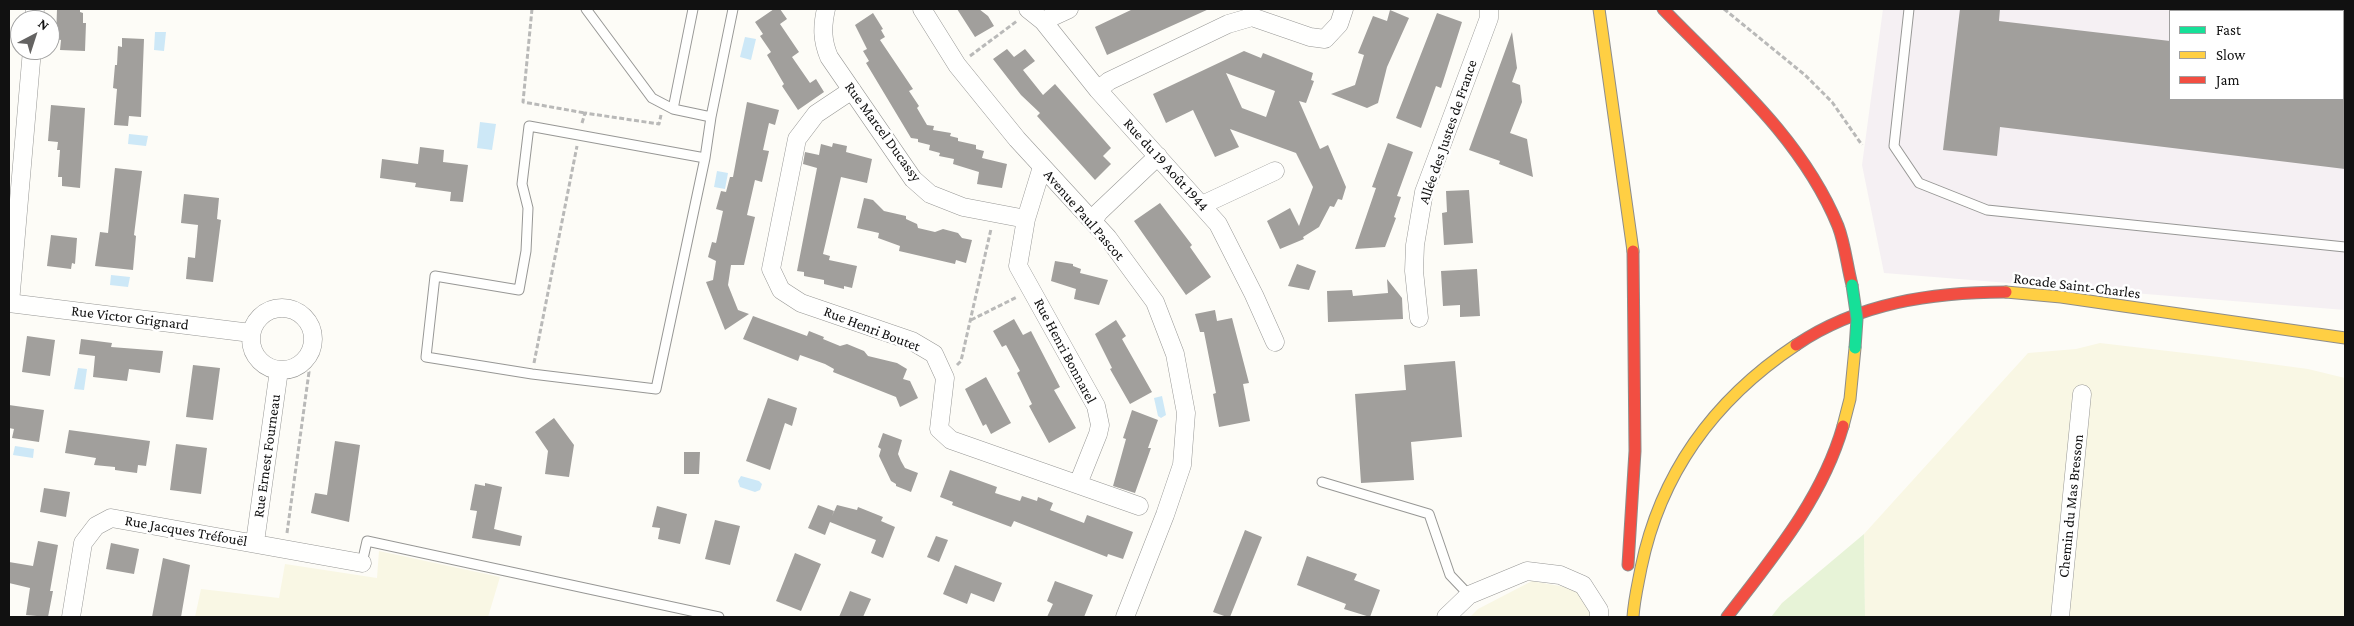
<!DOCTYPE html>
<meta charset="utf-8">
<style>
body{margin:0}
#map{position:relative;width:2354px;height:626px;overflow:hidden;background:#fdfcf7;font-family:"Crimson Pro",serif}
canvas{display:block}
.frame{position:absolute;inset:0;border:10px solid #111;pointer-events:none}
.legend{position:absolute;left:2169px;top:10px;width:175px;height:90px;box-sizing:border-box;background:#fff;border:1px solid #a0a0a0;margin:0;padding:6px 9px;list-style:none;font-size:15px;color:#111}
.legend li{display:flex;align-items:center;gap:10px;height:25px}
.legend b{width:25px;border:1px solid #a0a0a0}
.north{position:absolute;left:10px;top:10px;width:50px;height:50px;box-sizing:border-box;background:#fff;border:1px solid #a0a0a0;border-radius:50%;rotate:40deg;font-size:14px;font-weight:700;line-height:20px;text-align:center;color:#111}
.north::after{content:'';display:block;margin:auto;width:18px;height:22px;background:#646362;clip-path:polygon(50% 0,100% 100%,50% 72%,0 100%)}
</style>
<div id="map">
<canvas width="2354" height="626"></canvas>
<div class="frame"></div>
<ul class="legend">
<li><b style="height:6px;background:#16e098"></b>Fast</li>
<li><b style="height:6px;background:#ffcf43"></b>Slow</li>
<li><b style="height:6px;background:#f24e42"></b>Jam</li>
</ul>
<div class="north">N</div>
</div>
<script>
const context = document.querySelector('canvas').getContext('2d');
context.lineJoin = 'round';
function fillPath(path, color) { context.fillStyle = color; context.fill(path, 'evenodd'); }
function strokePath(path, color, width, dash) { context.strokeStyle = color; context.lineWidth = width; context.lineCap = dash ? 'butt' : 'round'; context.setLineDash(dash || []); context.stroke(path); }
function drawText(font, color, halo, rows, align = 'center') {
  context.font = font + ' "Crimson Pro",serif'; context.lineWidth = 5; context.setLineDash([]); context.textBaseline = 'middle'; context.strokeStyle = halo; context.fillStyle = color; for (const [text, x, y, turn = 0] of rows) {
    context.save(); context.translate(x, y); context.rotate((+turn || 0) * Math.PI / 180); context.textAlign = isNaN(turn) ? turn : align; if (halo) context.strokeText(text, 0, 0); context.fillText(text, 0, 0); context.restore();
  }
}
const industrial = new Path2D(`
 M1883,9h462v301l-461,-37 -22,-108zM2170,11h173v88h-173z`);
const farmland = new Path2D(`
 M2100,343l119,14 89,12 37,9v239h-480l-1,-83 164,-181 48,-4z
 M379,551l121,26 -12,40h-293l6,-28 78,9 6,-34 92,14z
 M1532,581l44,8 15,23 1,5h-122l8,-8z`);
const green = new Path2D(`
 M1864,534l1,83h-94l11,-14z`);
const water = new Path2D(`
 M155,32h11l-2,19 -10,-1z
 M745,37l11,2 -5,21 -11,-3z
 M480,122l16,2 -4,26 -15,-2z
 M129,134l19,2 -2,10 -18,-2z
 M717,171l11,2 -3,16 -11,-2z
 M111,275l19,2 -2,10 -18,-2z
 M78,368l9,1 -3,21 -10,-1z
 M1162,396l4,19 -5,3 -3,-2 -4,-18z
 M15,446l19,3 -1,9 -20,-3z
 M741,476l18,5 3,3 -2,6 -5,2 -15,-5 -2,-6z`);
const building = new Path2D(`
 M57,9h23v3l3,1v10h3l-1,28 -25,-1 1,-10 -5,-1z
 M774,9h6l7,10 -7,5 19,28 -7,5 18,26 6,-4 8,13 -26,18 -16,-24 2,-2 -17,-29 4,-3 -11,-16 3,-2 -8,-12z
 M957,9h22l9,7 6,10 -19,11z
 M1133,9h76l-102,46 -12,-28z
 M1960,9h40l-1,12 171,20v58h175v70l-345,-42 -3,29 -54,-6z
 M1390,10l19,8 -22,49 -9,36 -11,5 -36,-14 24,-9 9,-30 -6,-2 15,-37 14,5z
 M873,13l10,16 -2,1 4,7 -5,3 33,49 -4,2 10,15 -2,2 10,17 7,1 -1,4 18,3 -1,3 8,2v3l18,4v4l8,2 -2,7 25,6 -5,24 -25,-4 2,-12 -26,-8 1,-5 -15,-3 1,-3 -11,-3 1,-5 -12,-3v-3l-7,-1 -45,-75 3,-2 -6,-10 4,-2 -12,-24z
 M1437,13l25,9 -21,66 -5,-2 -15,42 -25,-10z
 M1512,32l5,36 -5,14 8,3 2,17 -12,31 17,6 6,38 -34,-13 1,-3 -31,-11z
 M122,38l22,1 -3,78 -12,-1 -1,10 -14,-1 3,-36 -4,-1 2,-23h2l1,-19 4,1z
 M1007,49l7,8 11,-8 10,12 -12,9 20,25 12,-11 56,64 -8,8 8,8 -16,16 -58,-64 3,-3 -19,-18 -28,-36z
 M1244,51l17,7 2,-5 50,20 -2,7 3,1 -8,22 -7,-2 21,48 8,-4 18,42 -4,13 -4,-1 -4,8 -4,-1 -11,21 -16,10 1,2 -24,10 -13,-28 23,-13 9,18 14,-39 -17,-34 -66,-24 9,18 -24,10 -22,-47 -27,13 -13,-29zM1226,73l49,18 -9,26 -24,-9z
 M747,102l32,8 -4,15 -6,-2 -6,27 6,1 -7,31 -7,-2 -8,35 8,2 -11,48h-13l-3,20 10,25 11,4 -24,16 -19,-48 7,-2 3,-19 -8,-4 4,-15 4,1 7,-32 -7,-2 5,-18 5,1 4,-15h3z
 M51,105l34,3 -5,80 -18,-2v-9h-4l2,-27h-3l1,-8 -10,-1z
 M833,143l14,3 -1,6 26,7 -5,24 -26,-6 -18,77 7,2 -1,4 28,6 -5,22 -8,-2v3l-20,-5v-4l-20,-4v-4l-7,-1 20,-103 -14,-4 2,-12 14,3 2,-11 11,3z
 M1388,143l25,9 -16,44 4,1 -7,20 2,1 -11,29 -30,2 21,-61 -4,-1z
 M420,147l24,3 -1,12 25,3 -5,37 -13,-1 1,-9 -36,-5 1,-4 -36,-5 2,-19 36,5z
 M115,168l27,3 -8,64 2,1 -3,34 -38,-4 5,-34 8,1z
 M1469,190l4,53 -29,2 -2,-32 5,-1 -1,-21z
 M184,194l35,4 -2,21 4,1 -8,62 -27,-3 2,-22 7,1 3,-33 -17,-2z
 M864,198l9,2 11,11 22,5v3l11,5 1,4 17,4 8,-3 15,4 4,5 10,2 -6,23 -10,-3 -1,4 -56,-13 1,-5 -22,-8 1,-5 -22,-5z
 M1160,203l32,42 -2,2 21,30 -25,18 -52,-74z
 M51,235l26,3 -2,26 -3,-1 -1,6 -24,-3z
 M1055,261l18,3v2l8,3 -1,4 28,7 -9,25 -25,-6 2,-10 -25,-8z
 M1297,264l19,7 -7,19 -21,-4z
 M1477,269l3,47 -20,1v-12l-17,1 -2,-35z
 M1387,279l15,19 1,21 -75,3 -1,-31 25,-1 1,6 35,-3z
 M1215,310l2,11 15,-3 17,65 -6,1 7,37 -31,6 -6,-33 3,-1 -12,-61h-4l-5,-18z
 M753,316l54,20 2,-5 15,6 -1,2 17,7 7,-2 17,7 4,5 29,7 10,6 -4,10 7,2 8,17 -18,9 -4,-10 -63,-25 1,-3 -9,-5 -25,-9 -2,6 -55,-22z
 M1014,319l9,16 8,-4 29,56 -6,3 22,38 -27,15 -20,-37 3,-2 -15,-31 3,-2 -14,-26 -4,2 -9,-16z
 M1116,320l10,16 -4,3 30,53 -22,12 -20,-35 2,-1 -17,-34z
 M27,336l28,4 -5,36 -28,-4z
 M81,339l31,4 -1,4 52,4 -3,22 -31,-4 -2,12 -34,-4 2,-21 -16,-2z
 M1455,361l7,76 -51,5 3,38 -53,3 -6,-89 51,-4 -2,-25z
 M193,365l27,3 -7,52 -27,-3z
 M986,377l25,46 -20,11 -5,-10 -3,2 -18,-37z
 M768,398l29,10 -5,18 -7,-3 -15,47 -24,-9z
 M9,405l35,5 -5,32 -27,-4 2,-9 -5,-1z
 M1132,410l26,10 -10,28h3l-16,45 -22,-7 13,-47 -3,-1z
 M554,418l20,27 -5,32 -24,-3 3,-23 -13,-19z
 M69,430l81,11 -4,25 -8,-1 -1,8 -15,-2 -7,-1v-3l-21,-2 2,-7 -31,-5z
 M883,433l19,7 -4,14 3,7 4,7 13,5 -7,19 -15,-6v-2l-5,-3 -12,-25 2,-7 -3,-2z
 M335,441l25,4 -11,77 -38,-9 4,-20 12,2z
 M176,444l31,4 -6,46 -31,-4z
 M684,452h16l-1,22h-15z
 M950,470l47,17 -2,6 25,8 2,-5 15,5 1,-4 15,6 -3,7 34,13 3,-8 46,17 -10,27 -15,-5 -1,3 -93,-36 -3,6 -59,-22 1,-3 -13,-5z
 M485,483l17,4 -8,42 28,7 -2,10 -48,-8 5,-27 -7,-1 5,-26 10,2z
 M44,488l26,4 -4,25 -26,-5z
 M818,505l16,6 -2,5 5,-11 20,5 1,-3 25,10 -2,4 14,6 -12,31 -12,-5 5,-13 -26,-10 -20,-8 -5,13 -17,-7z
 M657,506l30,8 -7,30 -22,-5 2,-11 -8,-1z
 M715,520l25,6 -10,39 -25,-6z
 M1245,530l17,7 -32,80h-3l-14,-5z
 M936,536l12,4 -9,22 -12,-5z
 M38,541l20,4 -8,46h3l-5,26 -22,-2 4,-27 -21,-5v-21l24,4z
 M111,543l28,6 -5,25 -28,-5z
 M795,553l26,11 -20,47 -25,-10z
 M1307,556l50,18 -3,6 26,10 -10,27 -26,-8 2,-5 -49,-19z
 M163,558l27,7 -9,52h-29z
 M955,565l47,18 -8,19 -23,-9 -4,11 -24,-10z
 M1055,581l38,14 -9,22h-37l6,-13 -6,-3z
 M850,591l21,8 -8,18h-24z`);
const path = new Path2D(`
 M532,9l-9,93 62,11
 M1724,9l81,66 27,27 30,43
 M970,56l47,-35
 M582,123l3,-10 74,11 2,-9
 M971,320l46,-23
 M534,363l43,-217
 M957,365l4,-4 30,-132
 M287,533l22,-161 -10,-7`);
const lane = new Path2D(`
 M586,9l66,89 21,11 38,8
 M1909,9l-15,137 25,37 68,27 358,37
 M673,109l20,-100
 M705,158l-176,-32 -7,58 6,24 -2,43 -7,39 -84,-14 -9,81 106,17 124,15 49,-231 6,-41 22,-108
 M1322,482l107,32 21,61 19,20
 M362,563l5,-22 352,76`);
const street = new Path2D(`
 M826,9c-4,18 -4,31 3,48l84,122 17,15 33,13 63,12 16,-52
 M922,9l35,56 60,74 91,99 47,64 20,52 11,59 -4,52 -17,50 -40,102
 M1028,9l15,12 55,69 120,134 36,71 21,47
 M34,20l1,-11
 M1043,21l26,-12
 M852,90l-36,24 -19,25 -26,130 10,21 20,13 111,38 22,13 11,24 -6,51 12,11 188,66
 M1098,90l11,-9 119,-57 24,-7 58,20 15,2 14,-15 5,-15
 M1202,205l73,-34
 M1026,219l-8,47 78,140 4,19 -2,9 -20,50
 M1093,221l6,-9 59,-56
 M9,303l242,30
 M10,303l22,-253
 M251 339a31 31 0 1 1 62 0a31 31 0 1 1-62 0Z
 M1419,318l-5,-47 1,-26 9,-53 65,-174v-9
 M255,542l24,-172
 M71,617l12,-74 13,-17 15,-8 251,45
 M1446,617l23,-22 58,-24 33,4 23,10 16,25v7
 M2060,617l22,-223`);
const slow = new Path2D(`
 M1599,9l34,242
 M2006,292l55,5 284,41
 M1843,426l7,-27 5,-51
 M1633,617c1,-17 5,-33 8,-49 20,-97 74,-169 155,-223`);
const jam = new Path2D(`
 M1663,9c64,66 139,129 175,217 7,18 9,40 14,59
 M1796,345c62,-42 137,-53 210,-53
 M1628,565l7,-114 -2,-200
 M1727,617c46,-60 95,-118 116,-191`);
const fastBridge = new Path2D(`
 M1852,285l5,34 -2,29`);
const streetNames = [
 ["Rue Marcel Ducassy",883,132,54],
 ["Allée des Justes de France",1448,132,-71],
 ["Rue du 19 Août 1944",1166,165,48],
 ["Avenue Paul Pascot",1084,215,49],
 ["Rocade Saint-Charles",2077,286,7],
 ["Rue Victor Grignard",130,318,7],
 ["Rue Henri Boutet",872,329,21],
 ["Rue Henri Bonnarel",1065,351,62],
 ["Rue Ernest Fourneau",267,456,-82],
 ["Chemin du Mas Bresson",2071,506,-84],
 ["Rue Jacques Tréfouël",186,531,10]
];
fillPath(industrial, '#f5f0f3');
fillPath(farmland, '#f9f7e4');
fillPath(green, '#e7f3d7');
fillPath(water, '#cde8f7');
fillPath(building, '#a19f9c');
strokePath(lane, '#979795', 11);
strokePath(street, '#979795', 19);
strokePath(slow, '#8e8d8b', 13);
strokePath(jam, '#8e8d8b', 13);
strokePath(path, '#b9b9b8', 3, [5, 2.5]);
strokePath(lane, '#fffffe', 9);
strokePath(street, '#fffffe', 18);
strokePath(slow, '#ffcf43', 11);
strokePath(jam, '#f24e42', 11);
strokePath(fastBridge, '#8e8d8b', 13, []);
strokePath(fastBridge, '#16e098', 11);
drawText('15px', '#111', '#fff', streetNames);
</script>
